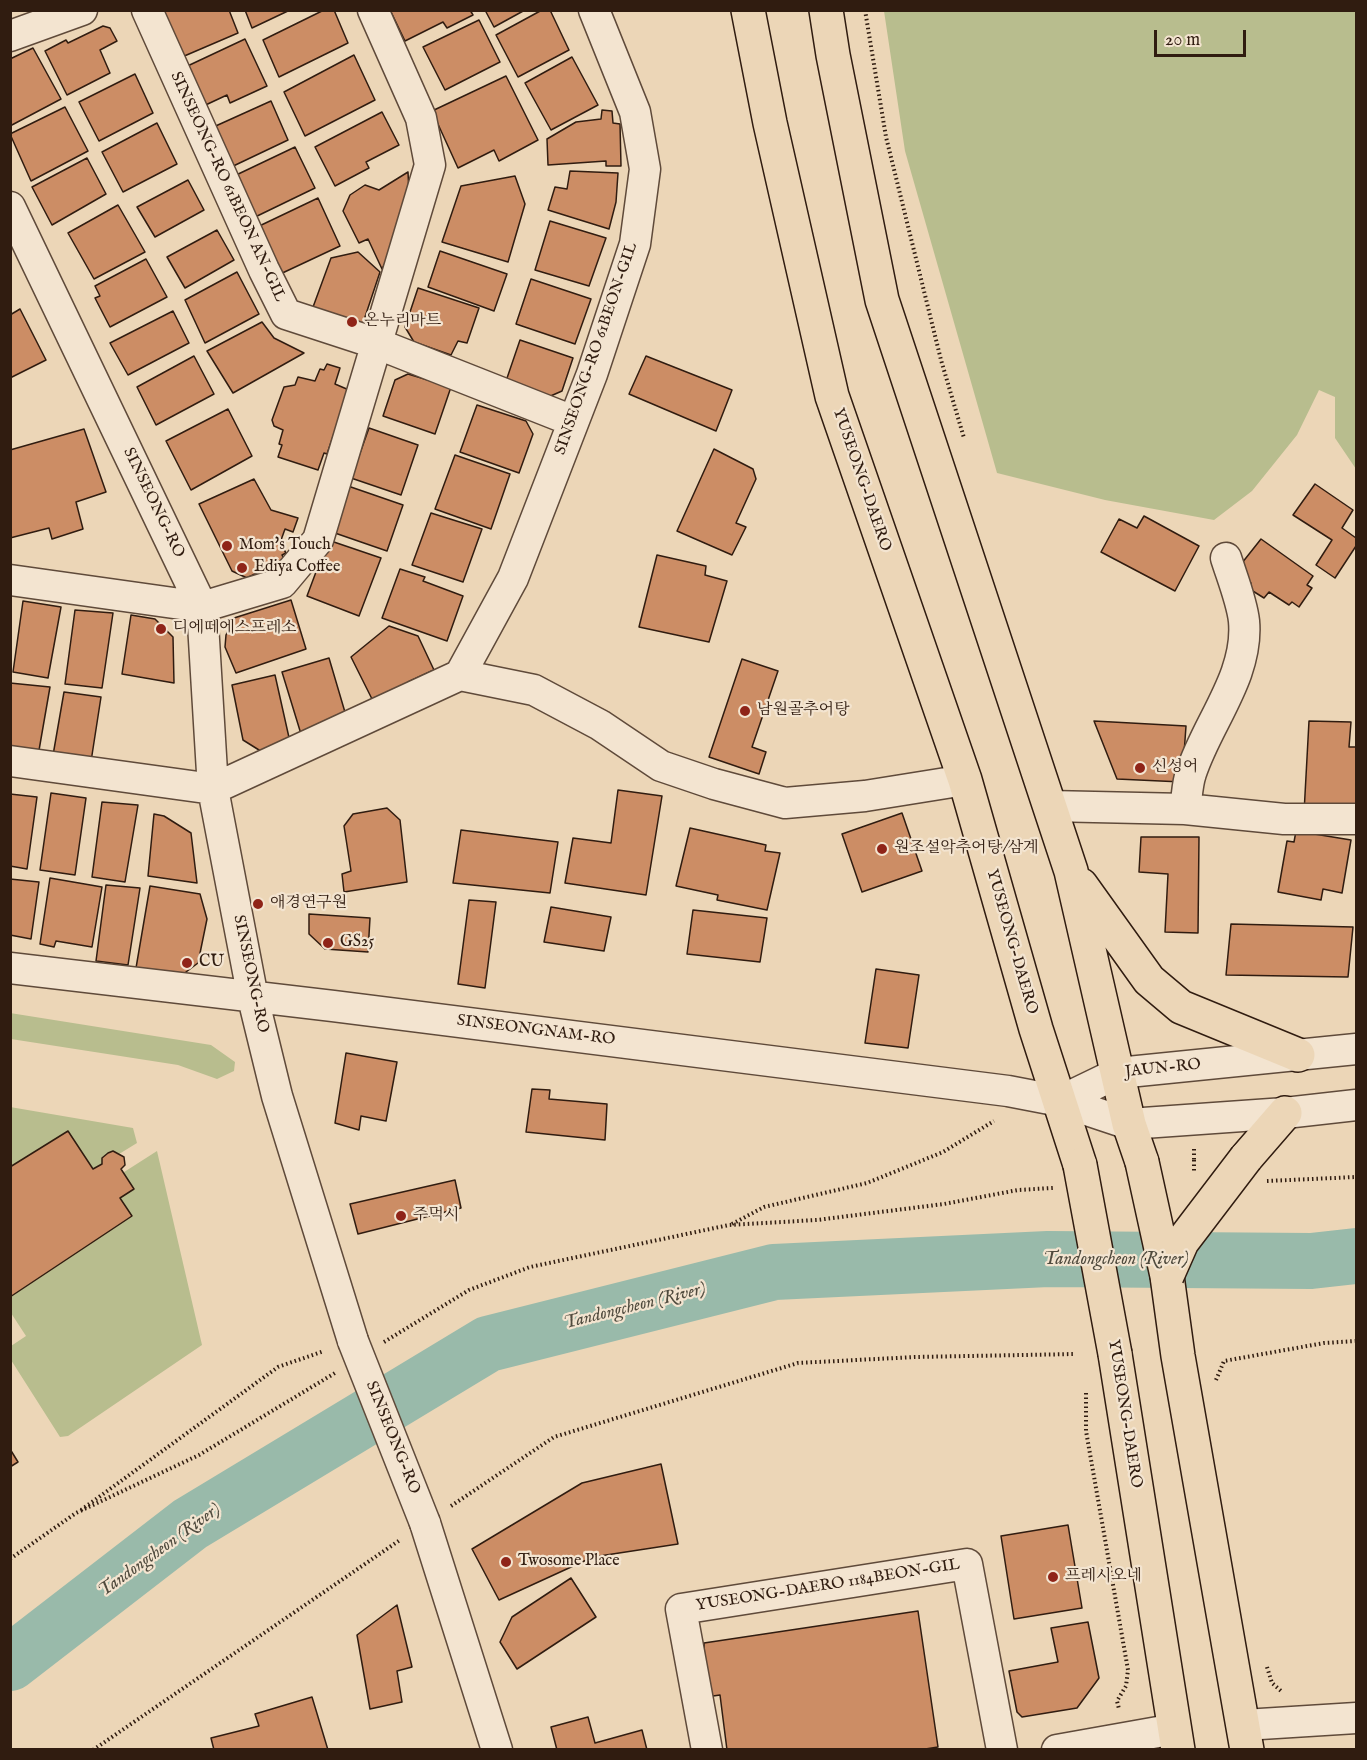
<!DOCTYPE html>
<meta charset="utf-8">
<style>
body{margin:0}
#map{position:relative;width:1367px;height:1760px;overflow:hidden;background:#ecd6b7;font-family:"IM FELL English",serif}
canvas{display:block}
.frame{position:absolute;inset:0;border:12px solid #301c10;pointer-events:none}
.scale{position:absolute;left:1154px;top:30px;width:92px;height:27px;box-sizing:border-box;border:3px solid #301c10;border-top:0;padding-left:8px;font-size:18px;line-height:21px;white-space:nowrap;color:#301c10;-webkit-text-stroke:4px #f3e4d0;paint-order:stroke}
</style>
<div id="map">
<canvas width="1367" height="1760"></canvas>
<div class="frame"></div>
<div class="scale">20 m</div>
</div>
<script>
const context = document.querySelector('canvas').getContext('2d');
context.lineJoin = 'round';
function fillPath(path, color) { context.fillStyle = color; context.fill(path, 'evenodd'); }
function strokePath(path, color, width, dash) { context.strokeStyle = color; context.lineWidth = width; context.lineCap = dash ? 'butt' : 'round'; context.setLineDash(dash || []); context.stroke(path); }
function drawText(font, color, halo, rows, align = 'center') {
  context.font = font + ' "IM FELL English","Noto Serif KR",serif'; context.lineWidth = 4.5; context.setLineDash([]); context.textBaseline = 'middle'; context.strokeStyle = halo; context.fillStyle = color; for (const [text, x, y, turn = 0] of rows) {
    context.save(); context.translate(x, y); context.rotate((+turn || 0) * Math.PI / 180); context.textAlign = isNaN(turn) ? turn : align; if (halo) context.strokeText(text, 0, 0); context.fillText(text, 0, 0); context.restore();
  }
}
const green = new Path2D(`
 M884,11h472v458l-21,-31v-41l-16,-7 -22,45 -45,56 -38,29 -109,-20 -108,-27 -92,-322z
 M10,1013l201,32 24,17 -1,9 -17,8 -39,-14 -167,-26z
 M10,1107l123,21 4,15 -52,32 11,15 61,-39 45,194 -134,91 -8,1 -49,-77v-14l15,-10 -15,-23z`);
const river = new Path2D(`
 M10,1663l180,-139 298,-180 286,-72 274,-13 263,2 45,-5`);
const building = new Path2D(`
 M166,10h63l9,23 -63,27 -15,-36z
 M245,10h45l-38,18z
 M324,10h10l14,33 -69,34 -16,-37z
 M390,10h80l3,5 -26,13 -4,-6 -38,19z
 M485,10h40l-31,17z
 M542,10h8l19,40 -51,27 -22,-42z
 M479,20l21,42 -55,28 -22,-43z
 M103,26l7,2 7,13 -17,9 10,23 -43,22 -22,-44 21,-11 2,3z
 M245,39l22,47 -37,17 -3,-8 -30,14 -18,-39z
 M33,48l28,51 -51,27v-67z
 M354,55l21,45 -70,36 -21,-44z
 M572,57l26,48 -47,25 -26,-47z
 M135,74l18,39 -54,28 -20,-39z
 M506,76l32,64 -39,21 -5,-11 -36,18 -26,-57z
 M271,101l17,39 -61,29 -18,-40z
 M65,107l23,44 -57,30 -21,-47z
 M602,110l10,1 1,12 7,1 1,42h-15v-5l-58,4 -1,-26 29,-17 25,-3z
 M382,112l17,33 -33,17 3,6 -34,18 -20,-39z
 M157,123l20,41 -54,28 -21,-40z
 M295,147l20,41 -64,31 -19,-42z
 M87,158l19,36 -54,31 -20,-38z
 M570,171l48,2 -2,29 -7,27 -61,-19 7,-23 12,2z
 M408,172l1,21 -16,55 -11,21 -14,-30 -9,4 -16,-32 7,-16 15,-10 14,5z
 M515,176l10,28 -17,58 -66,-20 19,-56z
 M188,180l16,30 -49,27 -18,-30z
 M318,198l22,48 -64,30 -23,-47z
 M118,205l27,47 -51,27 -26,-46z
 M550,221l56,17 -17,48 -54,-16z
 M217,230l17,30 -49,28 -18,-31z
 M440,251l67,23 -13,37 -66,-24z
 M358,252l22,20 -18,54 -53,-8 22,-60z
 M146,259l21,38 -57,30 -15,-29 5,-2 -5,-10z
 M237,272l22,42 -54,29 -20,-43z
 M531,279l60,20 -16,45 -59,-20z
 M418,288l61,20 -12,35 -9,-2 -7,14 -37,-13 -9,-15z
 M20,309l26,51 -36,18v-63z
 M173,311l16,32 -61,32 -18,-32z
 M262,322l12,16 30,15 -71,40 -26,-42z
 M520,340l53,18 -11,33 -16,7 -41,-14z
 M194,356l20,38 -58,31 -19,-38z
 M646,356l86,34 -16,41 -87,-37z
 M327,364l13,4 -5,16 14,6 -22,64 -3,-1 -6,17 -40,-13 4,-12 -3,-1 4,-14 -9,-4 -2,-6 12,-33 11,-2 3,-8 17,4 5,-12 4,1z
 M408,374l43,13 -16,47 -52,-18 12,-36z
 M477,405l49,16 7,13 -14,39 -59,-21z
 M228,409l24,47 -61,34 -25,-49z
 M369,428l49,17 -17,50 -50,-17z
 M84,429l22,63 -30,10 7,27 -31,10 -3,-11 -39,10v-88z
 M714,449l39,20 3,10 -20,44 10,4 -14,28 -55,-24z
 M455,455l55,19 -19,55 -56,-20z
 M254,479l17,31 27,8 -5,14 -8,-3 -5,14 6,10 -4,2 2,4 -37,19 -15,-7 -33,-67z
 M1315,484l38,26 -11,18 14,10v8l-21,32 -19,-13 16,-25 -39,-25z
 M348,486l55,19 -16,46 -55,-19z
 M431,513l51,16 -19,53 -51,-17z
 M1144,516l55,30 -24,45 -74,-39 18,-33 18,9z
 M1261,539l52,37 -6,9 5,3 -13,19 -7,-5 -3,3 -20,-13 -5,6 -16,-10 3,-5 -11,-8 -2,-7z
 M328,540l53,18 -22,58 -52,-20z
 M657,555l49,11 -1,9 22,6 -18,61 -70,-15z
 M400,569l25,8 -2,4 40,15 -16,45 -65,-23z
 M291,600l15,49 -70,24 -11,-26 1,-12 8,-17z
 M23,601l38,6 -13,71 -35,-6z
 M75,610l38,3 -11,75 -37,-4z
 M131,615l24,4 18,18 1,46 -52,-9z
 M389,626l29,10 16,34 -26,12 2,5 -35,18 -24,-48z
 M329,658l18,61 -46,15 -19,-62z
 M742,659l36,12 -26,76 14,5 -7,22 -50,-17z
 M275,675l15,67 -24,9 -7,-1 -16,-10 -11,-55z
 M10,683l40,4 -12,69 -28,-3z
 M64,692l37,5 -11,71 -38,-7z
 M1094,721l92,5 -4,56 -65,-3z
 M1309,721l42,1 -2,25h7v68l-52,-2z
 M618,790l44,6 -16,99 -81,-12 8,-45 38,5z
 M51,793l35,5 -11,77 -35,-5z
 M10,794l27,3 -10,72 -17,-3z
 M102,802l36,3 -13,77 -33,-5z
 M387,808l13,12 7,62 -63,10 -2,-18 9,-3 -7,-45 9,-12z
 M902,813l20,58 -60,21 -20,-58z
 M154,814l10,2 27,17 6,50 -49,-7z
 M690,828l76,17 -1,6 15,2 -13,57 -50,-10 1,-5 -42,-9z
 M461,830l97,12 -8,51 -97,-10z
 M1296,831l55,9 -9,53 -19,-4 -2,11 -43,-8 9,-51 7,1z
 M1141,837h58l-1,96 -33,-1 3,-58 -29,-2z
 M50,878l52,9 -10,60 -36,-6 -2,6 -14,-3z
 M10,879l29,3 -8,57 -21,-4z
 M106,885l34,3 -12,77 -32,-4z
 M150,886l50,8 7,25 -9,44 -16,12 -46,-7z
 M469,900l27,2 -11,86 -27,-4z
 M551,907l60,10 -7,34 -60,-9z
 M693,910l74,8 -7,44 -73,-8z
 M309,914l61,4 -2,34 -43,-3 -16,-15z
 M1231,924l122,3 -5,50 -122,-2z
 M876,969l43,6 -11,73 -43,-5z
 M346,1053l51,9 -11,59 -25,-5 -2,14 -24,-7z
 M532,1089l18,1 -1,9 58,5 -2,36 -79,-8z
 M68,1131l25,38 9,-5v-6l6,-5 5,-2 11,6 1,8 -4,4 13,20 -14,9 12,18 -122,81v-130z
 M455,1180l6,28 -103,26 -8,-30z
 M10,1449l8,13 -8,5z
 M661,1464l17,80 -85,13 -94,43 -27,-51 110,-66z
 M1068,1525l14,83 -68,11 -13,-83z
 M571,1578l25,39 -79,52 -17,-27 12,-25z
 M397,1605l15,62 -15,4 5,31 -32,7 -13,-74z
 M918,1611l20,136 -19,3h-192l-7,-55 -14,2 -2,-54z
 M1088,1622l11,56 -22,30 -55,9 -5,-5 -8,-41 49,-9 -7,-34z
 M312,1697l16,53h-114l-3,-12 48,-12 -4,-12z
 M588,1717l7,26 47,-13 5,20h-90l-6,-23z`);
const path = new Path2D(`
 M865,10l21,127 55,223 23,78
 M1194,1149v11
 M1267,1181l89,-4
 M732,1224l32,-17 103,-24 76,-31 51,-31
 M384,1342l85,-52 61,-23 199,-42 88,-5 127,-16 74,-14 35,-2
 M1216,1380l8,-19 100,-18 32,-2
 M1086,1393v38l42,239 -2,16 -9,15 2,8
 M451,1506l103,-69 244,-74 117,-6 160,-3
 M81,1510l197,-143 46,-16
 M10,1559l66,-46 123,-58 136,-82
 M1267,1667l5,16 9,8
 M93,1750l307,-210`);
const minor = new Path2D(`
 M147,10l117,260 22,44 92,30 195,77
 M10,36l72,-26
 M10,207l192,400 11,182 40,209 24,98 76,245
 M10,580l192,27 80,-24 36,-43 112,-375 -9,-47 -48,-108
 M460,675l74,15 66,35 61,41 53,18 71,19 80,-7 100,-16
 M10,761l203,28 247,-114 53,-97 79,-204 43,-130 10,-75 -10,-57 -41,-102
 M1049,806l136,3 99,10h72
 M1185,809c2,-11 2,-25 6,-36 16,-50 58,-97 53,-152 -2,-19 -12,-44 -18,-63
 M10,968l323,38 675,85 52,10 69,23 156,-11 71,-8
 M1060,1101l58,-28 238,-24
 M425,1523l72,227
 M1244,1725l112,-7
 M707,1750l-26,-141 286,-45 35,186
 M1057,1750l118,-21`);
const major = new Path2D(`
 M748,10l22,113 62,273 133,384 71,249 44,136
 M826,10l7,45 49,245 189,571 58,253 13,38
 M1081,885l68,95 32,27 117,48
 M1246,1158l39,-45
 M1167,1276l11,80 69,394
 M1115,1354l63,396`);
const pathBridge = new Path2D(`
 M1194,1160v13`);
const minorBridge = new Path2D(`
 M353,1341l72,182`);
const majorBridge = new Path2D(`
 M1142,1162l25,114
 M1080,1165l35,189
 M1167,1276l15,-34 64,-84`);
const markers = [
 [352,322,6,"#8f2418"],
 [227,546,6,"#8f2418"],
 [242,568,6,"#8f2418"],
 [161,629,6,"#8f2418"],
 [745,711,6,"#8f2418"],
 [1140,768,6,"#8f2418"],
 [882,849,6,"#8f2418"],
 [258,904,6,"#8f2418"],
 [328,943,6,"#8f2418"],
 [187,963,6,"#8f2418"],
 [401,1216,6,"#8f2418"],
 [506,1562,6,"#8f2418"],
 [1053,1577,6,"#8f2418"]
];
const streetNames = [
 ["SINSEONG-RO 61BEON AN-GIL",227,187,65],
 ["SINSEONG-RO 61BEON-GIL",597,349,-71],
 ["YUSEONG-DAERO",861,480,71],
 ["SINSEONG-RO",153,503,64],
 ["YUSEONG-DAERO",1011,942,74],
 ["SINSEONG-RO",250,974,78],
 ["SINSEONGNAM-RO",536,1031,7],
 ["JAUN-RO",1163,1069,-6],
 ["YUSEONG-DAERO",1124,1414,81],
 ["SINSEONG-RO",392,1438,68],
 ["YUSEONG-DAERO 1184BEON-GIL",828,1586,-9]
];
const poiNames = [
 ["온누리마트",364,322],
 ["Mom's Touch",239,546],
 ["Ediya Coffee",254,568],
 ["디에떼에스프레소",173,629],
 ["남원골추어탕",757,711],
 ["신성어",1152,768],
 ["원조설악추어탕/삼계",894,849],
 ["애경연구원",270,904],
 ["GS25",340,943],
 ["CU",199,963],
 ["주먹시",413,1216],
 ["Twosome Place",518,1562],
 ["프레시오네",1065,1577]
];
const waterNames = [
 ["Tandongcheon (River)",1116,1260],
 ["Tandongcheon (River)",635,1307,-14],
 ["Tandongcheon (River)",160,1551,-36]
];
fillPath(green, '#b8bd8e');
strokePath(river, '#99baaa', 56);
fillPath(building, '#cc8d65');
strokePath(building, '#301c10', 1.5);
strokePath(minor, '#5f4a3a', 33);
strokePath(major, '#301c10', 36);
strokePath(path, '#301c10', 4, [1.5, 3]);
strokePath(minor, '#f3e4d0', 30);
strokePath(major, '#ecd6b7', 33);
strokePath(minorBridge, '#5f4a3a', 33, []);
strokePath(majorBridge, '#301c10', 36, []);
strokePath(pathBridge, '#301c10', 4, [1.5, 3]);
strokePath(minorBridge, '#f3e4d0', 30);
strokePath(majorBridge, '#ecd6b7', 33);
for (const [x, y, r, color] of markers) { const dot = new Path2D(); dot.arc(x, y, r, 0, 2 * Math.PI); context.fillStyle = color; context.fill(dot); strokePath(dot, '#f3e4d0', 2); }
drawText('16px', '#301c10', '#f3e4d0', streetNames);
drawText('16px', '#301c10', '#f3e4d0', poiNames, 'left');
drawText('italic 18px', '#504b3e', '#f3e4d0', waterNames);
</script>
